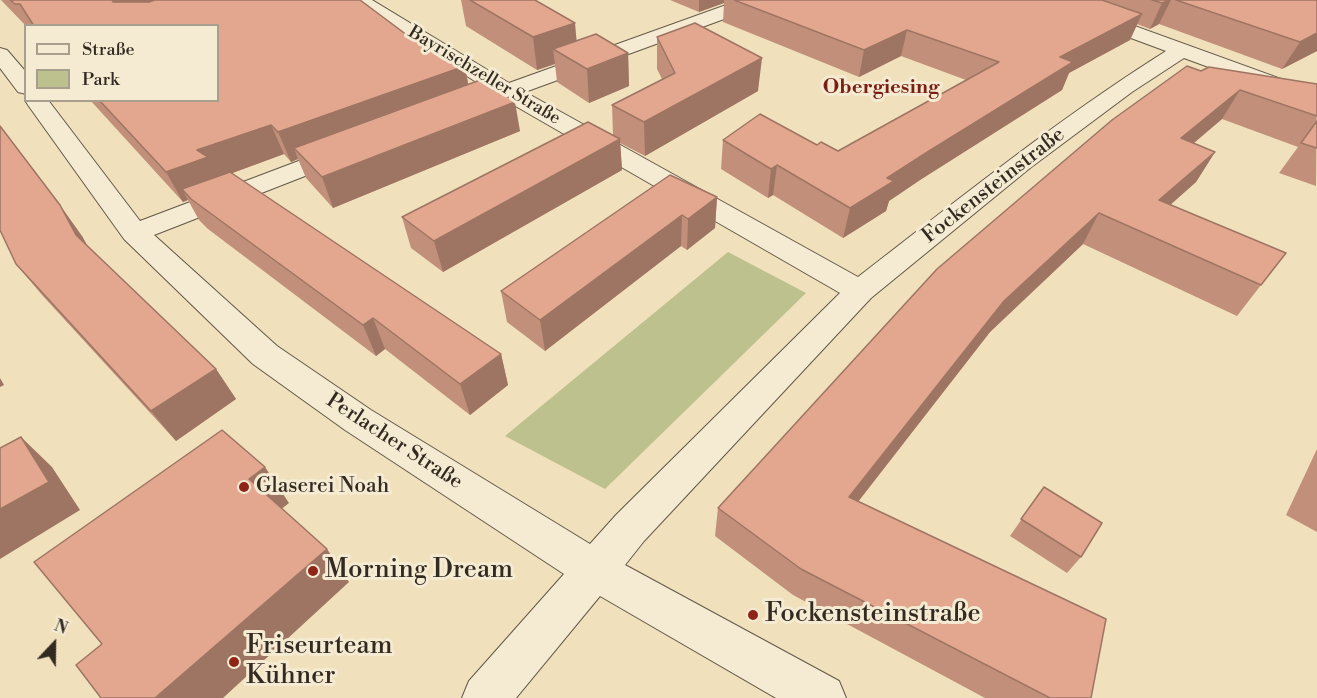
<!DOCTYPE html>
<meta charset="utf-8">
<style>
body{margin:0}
#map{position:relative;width:1317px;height:698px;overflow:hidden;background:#f0e0bb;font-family:"Libre Bodoni",serif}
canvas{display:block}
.legend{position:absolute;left:24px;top:24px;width:195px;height:78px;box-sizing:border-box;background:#f5ebd3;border:2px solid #a79e8c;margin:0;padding:8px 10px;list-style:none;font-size:18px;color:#332a21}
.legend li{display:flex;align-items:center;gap:12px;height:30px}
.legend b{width:30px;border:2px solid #a79e8c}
.north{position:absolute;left:24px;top:614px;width:60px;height:60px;-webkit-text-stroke:4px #f5ebd3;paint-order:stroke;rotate:22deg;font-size:16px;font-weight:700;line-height:24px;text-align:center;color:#332a21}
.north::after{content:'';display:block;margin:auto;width:21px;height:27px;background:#332a21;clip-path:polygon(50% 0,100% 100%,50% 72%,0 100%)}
</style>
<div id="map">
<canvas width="1317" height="698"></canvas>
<ul class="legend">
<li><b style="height:8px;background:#f5ebd3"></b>Straße</li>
<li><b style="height:16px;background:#bdc18d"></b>Park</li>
</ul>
<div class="north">N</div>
</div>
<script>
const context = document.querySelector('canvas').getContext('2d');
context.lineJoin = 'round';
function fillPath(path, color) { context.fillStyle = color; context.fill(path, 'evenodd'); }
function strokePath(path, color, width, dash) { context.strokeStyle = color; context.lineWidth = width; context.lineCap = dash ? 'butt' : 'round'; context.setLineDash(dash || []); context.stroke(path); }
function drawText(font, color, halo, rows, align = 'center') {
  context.font = font + ' "Libre Bodoni",serif'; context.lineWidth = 6; context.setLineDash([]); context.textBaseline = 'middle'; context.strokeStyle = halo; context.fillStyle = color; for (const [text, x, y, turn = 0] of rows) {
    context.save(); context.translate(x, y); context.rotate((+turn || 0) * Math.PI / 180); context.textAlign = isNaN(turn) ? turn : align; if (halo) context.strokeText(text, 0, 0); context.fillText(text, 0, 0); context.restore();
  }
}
const green = new Path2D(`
 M728,252l78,41 -201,196 -100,-53z`);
const minor = new Path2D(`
 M350,0h22l137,83 231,-83h27l-2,4 -240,88 333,185c101,-78 200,-158 308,-226l-127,-47 -2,-4h26l254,92v15l-133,-49 -52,34 -102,76 -159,130 -227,243 -19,24 214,116 7,17h-70l-176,-102 -84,102h-54l7,-17 95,-107 -219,-144 -92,-66 -129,-125 -96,-134 -3,-5 1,-1 22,1 92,121 193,-73 9,-2 9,2 3,5 -3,5 -197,77 123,111 94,64 219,134 26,-29 224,-222 -335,-193c-16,6 -35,17 -52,13l-4,-5 4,-5 36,-13 -137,-86z
 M0,48l7,2 19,22v22l-8,-2 -18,-24z`);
const wall = new Path2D(`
 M1,0h359l67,50 38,16 3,18 52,47 -187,77 -27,-30 -8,-19 -7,3 -7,-8 -52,19 269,181 7,31 -38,30 -85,-66 -9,7 -168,-127 -9,-9 -11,-20 -5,2 -93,-102h128v-74h-192z
 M461,0h74l42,41 51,12 1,33 -40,17 -32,-21 -2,-18 -18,6 -71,-44z
 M670,0h647v51l-35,18 -123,-45 -9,5 -13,-5 -7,16 -61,33 -7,17 -142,90 -31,21 -3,10 -43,27 -70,-43 -5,3 -47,-29 2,-29 94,5 21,6 128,-71 -65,-24 -42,21 -136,-55 1,-19 -25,9z
 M657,37l101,54 -113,65 -25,-13 2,27 -179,102 -32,-24 -9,-31 211,-82 -1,-30 50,-26 -5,-10z
 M1201,71l116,13 -1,102 -37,-13 19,-26 -76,-28 -28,24 21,9 -19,30 -26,23 91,80 -24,31 -154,-72 -93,88 -132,170 233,196h-106l-192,-103 -78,-59 3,-28z
 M717,197l-2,31 -28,22 -6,-4 -136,105 -38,-29 -6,-31z
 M82,236l6,11 128,122 20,30 -60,42 -134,-146 -26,-31z
 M1317,449v83l-31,-17z
 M1044,487l37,70 -14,16 -57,-37z`);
const shadedWall = new Path2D(`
 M112,0h94l-78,20z
 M699,0h25v3l-25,9z
 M1169,0h2l-12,24 -9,5 12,-26z
 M1142,14l-12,26 -61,33 -7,17 -142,90 -31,21 -3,10 -43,27 7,-30 37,-30 173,-121z
 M575,23l3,33 -25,-7 2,15 -18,6 -4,-33z
 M907,30l-6,26 -42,21 5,-27z
 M1317,33v18l-35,18 18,-27z
 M628,53l1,33 -40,17 -2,-34z
 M762,58l-4,33 -113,65 -1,-34z
 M465,66l5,29 -176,53 4,11 -7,3 -13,-30z
 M1240,90l-18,29 -58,49 17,-30z
 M515,102l5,29 -187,77 -11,-31z
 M271,125l13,29 -65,24 -37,11 6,11 -5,2 -17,-30 31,-22z
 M620,139l2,31 -179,102 -9,-31z
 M1215,152l-19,30 -55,49 18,-31z
 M777,165l-4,30 -5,3 3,-29z
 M717,197l-2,31 -28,22 1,-31z
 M60,205l22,31 16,30 -22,-31z
 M1099,213l-16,31 -93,88 -151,194 10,-29 155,-196z
 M682,215l-1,31 -136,105 -5,-31z
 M373,318l12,31 -9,7 -13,-31z
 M501,354l7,31 -38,30 -10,-31z
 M216,369l20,30 -60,42 -25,-30z
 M0,378l4,7 -4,2z
 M21,437l31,30 28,43 -80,49v-50z
 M265,467l24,36 -14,11 -26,-35z
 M327,549l22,33 -126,116h-68z`);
const building = new Path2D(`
 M10,0h102l1,2h36l6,-2h205l67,50 10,-3 28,19 -187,66 -7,-7 -74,25 11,7 -42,15 -67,-72h119v-74h-184l-14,-22h-5z
 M470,0h65l40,23 -42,14z
 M734,0h368l40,14 -82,43 13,5 -144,89 -42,27 7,3 -44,27 -73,-43 -6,4 -48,-29 37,-26 57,31 4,-3 17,9 161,-89 -92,-32 -43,20z
 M1152,0h17l-7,3z
 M1176,0h141v33l-17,9z
 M695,23l67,35 -118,64 -32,-17 63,-32 -18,-36z
 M596,34l32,19 -41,16 -34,-20z
 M1187,66l14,5 8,-4 108,17v32l-77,-26 -59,48 34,14 -56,48 127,53 -25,32 -162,-72 -95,88 -155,196 257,122 -15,79h-41l-249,-129 -83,-61 219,-239 175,-149z
 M483,79l32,23 -193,75 -28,-29z
 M1317,121v27l-16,-5z
 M588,122l32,17 -186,102 -32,-24z
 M0,126l60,79 16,30 140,134 -65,42 -135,-147 -16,-34z
 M230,172l271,182 -41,30 -87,-66 -10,7 -172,-126 -9,-10z
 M670,175l47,22 -29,22 -6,-4 -142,105 -39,-29z
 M222,430l43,37 -16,12 78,70 -172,149h-54l-25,-33 26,-21 -68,-82z
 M21,437l28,45 -49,27v-61z
 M1044,487l58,36 -21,34 -60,-38z`);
const markers = [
 [244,487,6,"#8f2418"],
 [313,571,6,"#8f2418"],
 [753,615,6,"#8f2418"],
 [234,662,6,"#8f2418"]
];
const farStreetnames = [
 ["Bayrischzeller Straße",484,76,31]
];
const farQuarternames = [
 ["Obergiesing",881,88]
];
const streetNames = [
 ["Fockensteinstraße",994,186,-38],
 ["Perlacher Straße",394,442,33]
];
const poiNames = [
 ["Glaserei Noah",256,487]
];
const nearPoinames = [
 ["Morning Dream",325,571],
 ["Fockensteinstraße",765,615],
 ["Friseurteam",246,647],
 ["Kühner",246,677]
];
fillPath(green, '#bdc18d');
strokePath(minor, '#625848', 2);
fillPath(minor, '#f5ebd3');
fillPath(wall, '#c2907a');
fillPath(shadedWall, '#9e7563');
fillPath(building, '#e2a78e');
strokePath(building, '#9e7563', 1.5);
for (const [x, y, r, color] of markers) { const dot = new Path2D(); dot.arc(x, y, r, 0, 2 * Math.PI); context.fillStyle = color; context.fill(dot); strokePath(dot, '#f5ebd3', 2); }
drawText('18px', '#332a21', '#f5ebd3', farStreetnames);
drawText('bold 20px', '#7a1f14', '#f5ebd3', farQuarternames);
drawText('21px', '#332a21', '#f5ebd3', streetNames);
drawText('21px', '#332a21', '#f5ebd3', poiNames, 'left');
drawText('26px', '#332a21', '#f5ebd3', nearPoinames, 'left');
</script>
